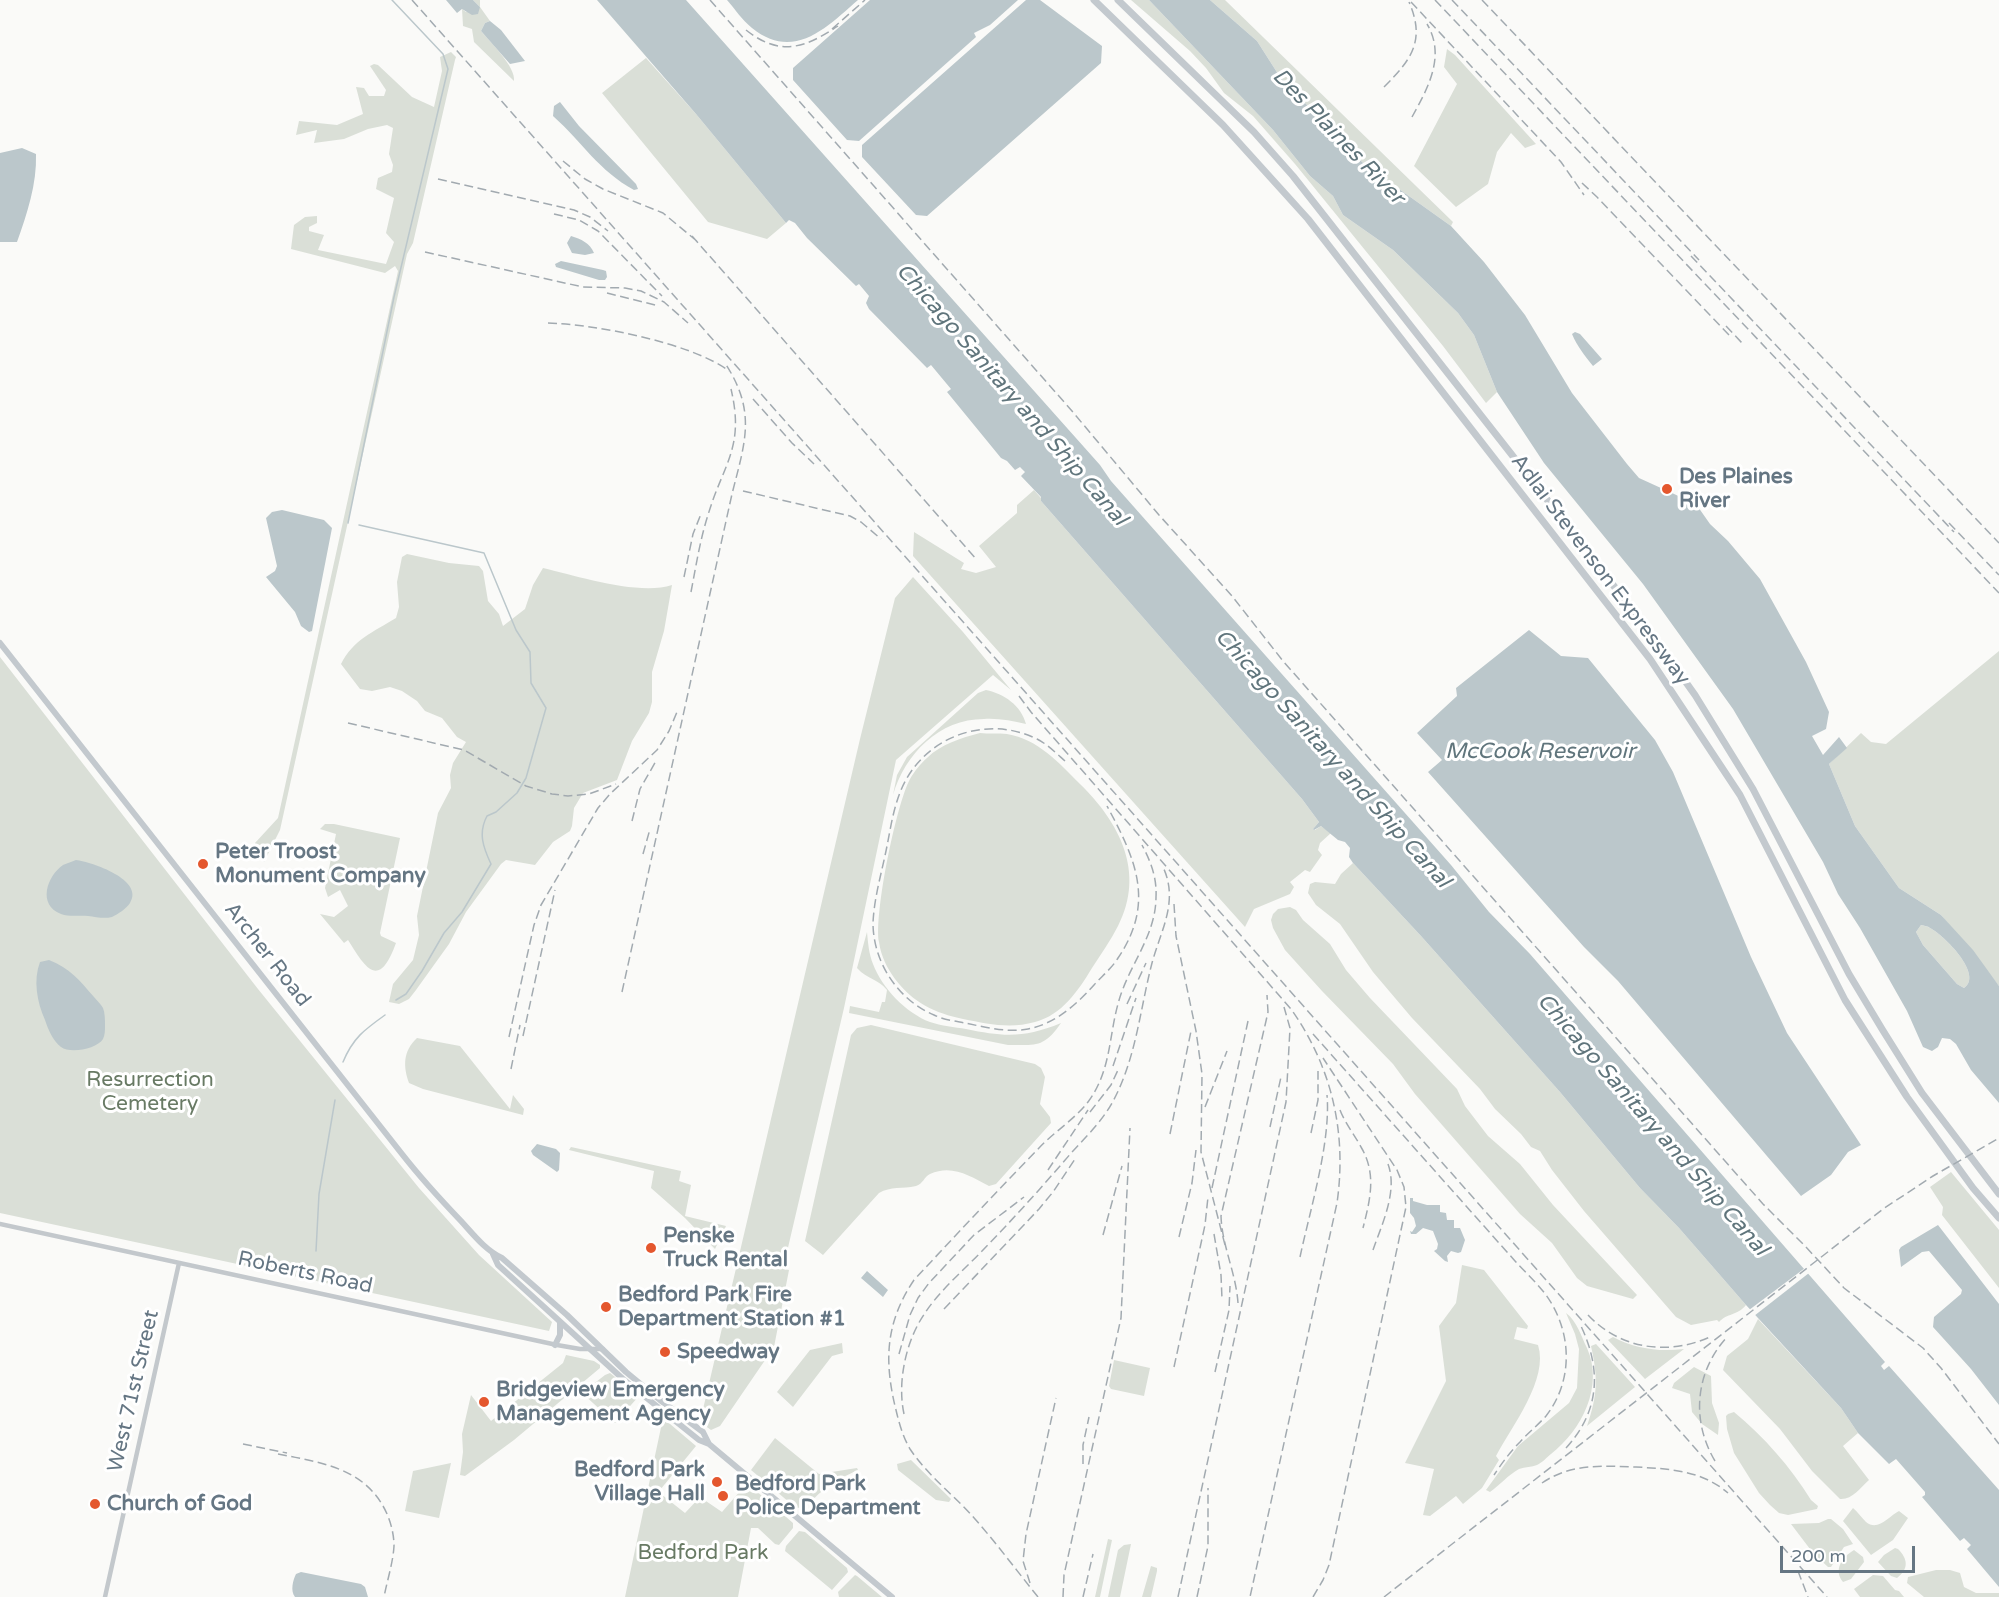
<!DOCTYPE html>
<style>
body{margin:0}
#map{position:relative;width:1999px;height:1597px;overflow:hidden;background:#fafaf8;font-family:"Varela Round",sans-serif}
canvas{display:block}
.scale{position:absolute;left:1780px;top:1546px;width:135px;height:27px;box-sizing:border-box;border:3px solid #657683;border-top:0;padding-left:8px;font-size:18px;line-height:21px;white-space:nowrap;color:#657683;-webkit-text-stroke:4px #fff;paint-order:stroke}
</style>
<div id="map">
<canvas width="1999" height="1597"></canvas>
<div class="scale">200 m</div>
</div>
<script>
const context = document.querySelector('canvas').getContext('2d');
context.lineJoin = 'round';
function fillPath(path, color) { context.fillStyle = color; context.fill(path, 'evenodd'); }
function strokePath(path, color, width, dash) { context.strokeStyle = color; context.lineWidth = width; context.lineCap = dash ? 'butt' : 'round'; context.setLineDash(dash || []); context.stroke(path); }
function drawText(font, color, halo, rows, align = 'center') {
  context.font = font + ' "Varela Round",sans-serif'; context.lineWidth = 6; context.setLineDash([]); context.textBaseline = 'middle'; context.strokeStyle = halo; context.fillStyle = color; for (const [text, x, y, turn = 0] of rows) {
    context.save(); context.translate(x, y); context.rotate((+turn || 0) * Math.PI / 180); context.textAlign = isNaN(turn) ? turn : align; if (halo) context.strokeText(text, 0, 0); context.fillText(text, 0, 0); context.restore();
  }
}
const green = new Path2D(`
 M473,0h7v7l10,14 -5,2 -4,8c10,12 35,36 33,50l-40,-39 -2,-13 -9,-3 -1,-17 4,3 14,-5z
 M1131,0h18l124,130 37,46 23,20 10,19 50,35 65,63 16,22 23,57 -11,11 -43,-57 -148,-182 -42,-48 -29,-23 -18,-25 -16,-17z
 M1210,0h15l228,222 -2,4 -87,-62 -84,-87 -23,-36z
 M1447,49l8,6 81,89 -11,4 -14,-15 -14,19 -9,32 -32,23 -42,-41 43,-82 -13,-17z
 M451,52l5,5 -1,3 -42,183 -6,11 -127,576 -16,32 -9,-19 23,-25 120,-547 -3,-5 -10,7 -94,-24 3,-24 11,-8 12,-1v7l-8,4v4l15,4 -6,15 68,14 8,-22 -8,-9 8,-35 -18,-9 2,-11 14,-6 1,-7 -4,-11 4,-26 -6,-3 -19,4 -24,10 -30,4 3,-13 -21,5 3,-14 38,4 26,-11 -7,-27 8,1 5,8h15l2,-6 -16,-24 4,-2 4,1 34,32 22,10 8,-36 -2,-14z
 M646,58l50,56 90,109 -19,16 -59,-17 -106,-129z
 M1034,490l7,8v3l261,298 17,23 -6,7 2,1 6,-4 10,7 -11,10 -2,7 4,5 -12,17 -5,-2 -15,12 4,5 -4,7 -36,15 -9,18 -332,-371 1,-24 50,31 -3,6 15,4 20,-6 -17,-21 38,-33v-8z
 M407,554l42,9 30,3 4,5 5,30 11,13 4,12 22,-17 8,-24 10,-17c34,8 96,28 129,17l-8,46 -12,41v30l-3,11 -17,28 -15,39 -34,13 -9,15 -2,18 -2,5 -17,11 -18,23 -29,-5 -5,4 -35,48 -17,32 -33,46 -7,9 -10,5 -10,-2 4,-18 20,-24 6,-25 -2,-19 21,-103 13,-25 -1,-13 3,-12 13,-21 -9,-5 -15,-19 -17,-7 -8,-10 -15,-10 -12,-4 -18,4 -12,-2 -19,-25c12,-24 32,-32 55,-46l3,-11 -2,-25 5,-25z
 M913,577l50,55 48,58 -18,-15 -97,85 -52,248 -61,261 6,1 -15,77 -54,79 -9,4 -11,-8 160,-683 35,-141z
 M1999,651v335l-58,-71 -42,-27 -44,-62 -26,-62 32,-31 10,9 15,2z
 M0,657l258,332 161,199 60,67 73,67 -3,9 -549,-118z
 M986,690c18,4 35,15 40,34 -14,-3 -28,-6 -42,-5 -45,0 -79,35 -91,76l4,-20 10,-18 71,-64z
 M980,733c8,1 18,0 27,1 31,5 52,29 73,50 39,38 66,88 38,142 -7,14 -17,28 -26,42 -14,23 -30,47 -57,54 -25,7 -47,2 -72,-3 -28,-6 -50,-16 -68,-40 -8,-11 -14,-23 -16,-37 -5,-28 17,-137 31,-163 4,-7 11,-16 17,-21 14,-14 34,-20 53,-25z
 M325,824h9l66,14 -20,95 1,3 15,7c-17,47 -30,26 -48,-3l-4,3 -24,-29 14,3 14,-11 -8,-16 -12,7 -3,-9 11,-54 -16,-5z
 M1353,863l68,73 139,156 80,96 39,40 67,77c-9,11 -19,8 -27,17l-2,-2 -26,5 -15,-8 -92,-106 -32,-41 -12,-19 -9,-4 -10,-13 -26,-25 -15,-20 -68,-71 -39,-46 -33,-48 -24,-19 -8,-12 2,-9 5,-2 20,2 6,-10z
 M1290,907l6,3 7,10 27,24 16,26 24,28 87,91 8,17 23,30 32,28 33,41 84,90 -4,4 -46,-13 -10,-8 -25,-35 -32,-29 -105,-120 -22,-30 -71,-73 -37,-41 -12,-22 -2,-8 2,-6 5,-5z
 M1921,925c3,1 6,1 9,3 14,7 54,47 34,60l-7,-4 -34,-39 -7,-13z
 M867,932c1,11 2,22 6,32 9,24 33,49 57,58 11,4 25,5 36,7 38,8 59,9 95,-6 -17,25 -25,22 -53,22l-159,-32 1,-7 29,6 3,-10h3l2,-12c-10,-12 -19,-10 -30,-22z
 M871,1025l164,39 6,4 4,9 -5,27 10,13 1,6 -55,61 -7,2c-19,-10 -37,-22 -59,-12 -6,3 -7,10 -14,12 -14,3 -25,0 -37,7l-56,62 -18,-14 46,-206 6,-7z
 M417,1038l43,8 50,63 3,-14 11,14 -1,6 -100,-26 -14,-6c-6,-17 -6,-32 8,-45z
 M571,1147l110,24 -2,10 12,4 -6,31 41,10 -11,23 -30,-31 -34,-30 3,-17 -85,-21z
 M1951,1172l48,58v58l-57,-73 1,-8 -13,-20z
 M1462,1265l22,5 44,56 -1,3 -10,-2 -3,12 24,6c11,34 -26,81 -42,111l3,4 -17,28 -19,16 -7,-8 -26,20 -7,-1 11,-46 -29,-6 41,-82 -7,-55 17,-23z
 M1566,1313c11,8 15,23 21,35 17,38 -5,82 -36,106 -4,3 -9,9 -14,11 -5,2 -12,2 -18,4 -11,6 -19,16 -29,23l-4,-2 32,-44 51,-43 8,-15 2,-39 -4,-15z
 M1758,1319l83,89 17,25 -15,13 26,34c-9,8 -17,20 -29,19l-28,-28 -32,-42 -57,-59 4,-14 21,-17z
 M1613,1337c23,12 46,15 71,12l-39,30 -37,-39z
 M842,1343l1,10 -11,3 -39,51 -16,-15 33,-42z
 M1596,1344l39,43 -48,39c11,-32 11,-48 4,-80z
 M566,1355l28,6 6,4v3l-86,72 -49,36 -5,-1 3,-23 -1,-18 9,-39 20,26 72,-58z
 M1114,1360l36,8 -6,28 -33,-7 -2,-3z
 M1694,1367l17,9 1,27 7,20 -1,12 -16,-11 -10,-12 -2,-18 -18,-6 2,-5z
 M610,1373l29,23 -24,27 -33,-30 23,-18z
 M1734,1412c30,25 56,54 77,88l7,6 -1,3 -29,6 -9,-2 -9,-8 -11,-12 -25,-40 -7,-24 -1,-13 2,-2z
 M663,1418l33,28 -36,44 1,4 24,19 15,-16 22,15 25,-29 46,40v5l-14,17 -4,-1 -17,-16h-7l-13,69h-113z
 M775,1438l44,36 38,-6 1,2c-22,10 -35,18 -52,37l-10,1 -45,-38z
 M911,1460l40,39 -2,3 -13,-2 -38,-30 -1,-6z
 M451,1463l-12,55 -34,-7 8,-40z
 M1853,1508c5,4 8,9 13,14 12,10 23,-6 33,-11l9,7 -15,22 -22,15 -28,-34z
 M1828,1519h3l12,10 10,15 -9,3 -13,20h-3l-15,-14 -22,-29 28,-1z
 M799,1531l6,1 42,36 1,4 -16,18 -47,-39 1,-5z
 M1108,1539l4,1 -12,57h-5z
 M1131,1544l-11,53h-12l10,-47 6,-5z
 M1895,1548l3,1c10,10 11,20 -1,29l-6,-2 -13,-14 6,-7z
 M1854,1550l9,7 1,5 -13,17 -8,3c-10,-12 -1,-25 11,-32z
 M1151,1566l6,2v3l-6,26h-9z
 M1936,1570h14l10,3 4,14 12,6h23v4h-75l-17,-14 1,-6z
 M855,1575l2,1 25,21h-43l-1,-5z
 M1873,1575l10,1 12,14 4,1 5,6h-44l-6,-8z`);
const water = new Path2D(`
 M446,0h27l7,7 -2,7 -6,1 -10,-6 -5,4z
 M597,0h89l414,465 11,16 340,384 38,47 41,42 355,408 -4,4 3,4 5,-4 110,124v97l-32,-38 4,-4 -7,-7 -4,3 -38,-44 3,-2v-3l-29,-33 -7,5 -31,-31 -17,-25 -95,-103 -67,-77 -39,-40 -80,-96 -139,-156 -68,-73 -4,-6 1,-9 -5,-6 -7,-2 -17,-14 -7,4 -1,-1 6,-7 -17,-23 -261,-298v-4l-20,-21 4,-4 -5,-5 -5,3 -8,-9 -6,-3 -54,-66 4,-3 -20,-24 -4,3 -58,-59 -3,-6 3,-7 -10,-12 -3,2 -49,-48 -12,-15 -6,-3 -3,3 -90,-109z
 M727,0h131c-31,27 -64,62 -106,28 -10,-8 -17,-19 -25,-28z
 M870,0h148l-28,25 -16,8 2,4 -117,104 -12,-1 -54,-60v-12z
 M1026,0h14l62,46 -1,17 -174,153 -11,-1 -54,-58v-12z
 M1149,0h61l47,41 23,36 84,87 87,62 33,36 41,53 47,78 55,71 12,14 57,26 14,20 18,17 32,38 46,83 23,50 -3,17 -14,7 11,19 16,-18 8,11 -18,16 26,62 44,62 42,27 32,35 26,36v117l-28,-33 -15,-26 -6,-5 -8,-1 -4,9 -6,4 -9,-4 -16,-36 -47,-83 -22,-34 -15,-32 -90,-153 -90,-125 -99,-121 -47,-71 -23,-57 -16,-22 -65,-63 -50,-35 -10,-19 -23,-20 -37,-46zM1921,925c3,1 7,1 9,3 14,7 54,47 34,60l-7,-4 -34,-39 -7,-13z
 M490,21l11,9 24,31 -15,3 -29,-33 4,-8z
 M560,102l19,24 57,58 2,5 -4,1c-35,-19 -52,-48 -81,-74l1,-10z
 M22,148l14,6c1,30 -9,60 -19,88h-17v-89z
 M571,236c10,3 19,7 23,17l-9,2 -13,-2 -5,-10z
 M561,261l42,9 3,1 1,6 -2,3h-6l-43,-13 -1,-3z
 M1575,332l5,2 22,25 -9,7c-8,-10 -16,-20 -21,-32z
 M282,510l42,10 8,8 -20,103 -3,1 -8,-6 -6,-14 -29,-35 9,-6 2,-5 -11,-48 6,-6z
 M1529,630l32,26 27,2 67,82 18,32 78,185 36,76 74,112 -13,7 -17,23 -30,21 -183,-215 -34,-34 -156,-175 14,-12 -25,-27 40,-37 -1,-8z
 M76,860c16,2 69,20 54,43 -4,6 -12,11 -18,14 -8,2 -16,0 -24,-1 -8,-1 -19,1 -27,-2 -24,-9 -14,-38 2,-49 4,-2 9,-3 13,-5z
 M49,960c21,8 31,21 45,37 3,4 7,7 9,11 2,5 2,12 2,18 0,4 0,9 -2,13 -6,10 -33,15 -42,8 -8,-6 -13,-18 -16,-27 -8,-18 -12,-40 -5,-58z
 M537,1144l19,5 4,4 -1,17 -2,2 -24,-17 -2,-4z
 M1410,1198h3v3l14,4h13v7l6,1 1,7h7v8h6l5,12 -4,12 -3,1 -7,-2 -4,5 1,6 -3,-1 -11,-10 3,-2 1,-5 -5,-13 -10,-3 -7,6h-5l-1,-3 2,1 4,-6 -2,-8 -4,-5z
 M1938,1225l61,79v101l-28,-36 -38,-42 1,-10 27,-23 1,-4 -33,-39 -7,1 -21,15 -2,-17 2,-3z
 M867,1271l21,19 -5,7 -22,-19z
 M301,1572l60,12 4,3 3,10h-73c-5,-6 -2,-17 1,-23z`);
const pier = new Path2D(`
 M1805,1268l4,5 -55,43 -5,-6z`);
const stream = new Path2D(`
 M348,523l46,-226 54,-228 -5,-15 -51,-54
 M359,525l125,28 32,77 14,22 1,31 15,25 -20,70 -9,15 -21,19 -9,4c-9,17 -4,31 4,48l-29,48 -18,21 -22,38 -16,23 -10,6
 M343,1062c10,-24 21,-32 42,-47
 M316,1251l3,-57 16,-94`);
const minor = new Path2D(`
 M0,1224l557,121 23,4h23
 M105,1597l74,-334`);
const major = new Path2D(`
 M0,643l402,511c18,23 38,45 59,67 12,13 24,29 41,37l65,57 59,57 34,28 43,32 6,12
 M493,1254l5,11 125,114 76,61 10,4 183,153
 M555,1345l5,-10v-13`);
const highway = new Path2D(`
 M1094,0l129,125 85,94 342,440 90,136 105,205 62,97 66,91 26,30
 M1118,0l136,132 39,44 274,349 96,125 32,45 58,94 96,185 33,55 40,64 77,101`);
const rail = new Path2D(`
 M412,0l1415,1597
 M710,0l362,411 87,104 73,81 51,65 480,543 42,42 39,42 79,60 18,20 58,76
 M1435,0l564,593
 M1452,0l247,260
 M1482,0l517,543
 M1411,2l150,160 23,33
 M832,29l33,-29
 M746,30c34,27 59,18 92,-4
 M1384,87c27,-27 42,-46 25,-85
 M1412,117c16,-29 34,-61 15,-93
 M563,161l22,18 18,10 60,24 35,29
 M438,179l136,31 16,7 18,14
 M1582,183l15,14 132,138
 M554,214l25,6 19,11 64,65
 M692,236l285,324
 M425,252l158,35 42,1 16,3 23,11 24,21
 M1691,256l263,276
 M607,293l52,13
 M548,323c46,1 144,20 181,48
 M1726,326l16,17
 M753,399l39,44 22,21
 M743,491l107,25 11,6 20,17
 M1949,523l50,52
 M684,577l9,-43 8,-20
 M691,592c5,-26 9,-52 17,-77 15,-51 37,-67 23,-126
 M1019,696l12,16 260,297c41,58 56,124 46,194l-87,394
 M348,723l116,27 62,36 26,8 16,2 21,-2 27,-10
 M1065,761c-9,-8 -18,-17 -28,-22 -46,-23 -104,-6 -130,39 -13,22 -16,49 -21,73 -5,24 -12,48 -13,72 0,39 25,77 61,92 10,5 21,6 31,8 20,4 42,10 63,6 27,-5 49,-25 66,-44 8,-9 18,-17 24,-27 38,-56 17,-100 -11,-152
 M632,821l8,-32 16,-28
 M643,854l7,-25
 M1174,904l2,32 20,95 6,43 -1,78 24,93
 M622,992l110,-498c13,-52 25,-82 -7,-131
 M1127,1004l19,-41
 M1313,1034l202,227c10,11 22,22 31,34 26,36 28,85 0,121 -8,9 -18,17 -26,26 -10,10 -18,21 -26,33
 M523,1036l32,-146
 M509,1037l25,-112 7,-20 57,-97 12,-14 47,-44 12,-19 8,-19
 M1113,1066l23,-68
 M511,1069l9,-44
 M1205,1107l22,-56
 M1340,1110c5,13 14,24 21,37 16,27 9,53 2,81
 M1090,1112l21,-27 7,-15
 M1270,1127l11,-50
 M1311,1133l7,-33v-29
 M1170,1134l21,-103
 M1048,1170l40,-60
 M1212,1188l36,-167
 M1214,1234l7,41 1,24
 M1103,1235l19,-69
 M1179,1237l13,-54 4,-33
 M1373,1250c9,-26 25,-59 15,-86
 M1300,1257c10,-47 31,-115 27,-162
 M1238,1303c-2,-30 -16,-57 -17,-87l45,-195 2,-9 -1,-17
 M944,1309l95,-100 14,-17 22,-33
 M1588,1315c33,35 82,41 124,21
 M899,1354l11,-39 8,-17 11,-15 45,-48 50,-38
 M1174,1367l31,-142 3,-28
 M1215,1372l14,-62 1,-24
 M904,1414c-7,-32 2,-74 21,-101 15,-23 39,-43 58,-63 31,-32 60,-64 89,-98 14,-15 30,-31 40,-49 24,-43 28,-94 40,-140 9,-33 27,-62 11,-96
 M243,1444l44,9
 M1566,1448c34,-37 36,-79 14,-124
 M278,1454c40,8 83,13 105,52 7,12 11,27 11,40 -1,17 -7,35 -10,51
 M1715,1461c-24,-40 -20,-89 12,-124
 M1083,1464v-19l6,-28
 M1542,1483c29,-20 61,-17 94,-16 34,2 65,3 92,26
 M1798,1571l10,26
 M1030,1583l-7,-22 3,-27 30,-136
 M1038,1597c-21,-26 -41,-53 -63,-78 -21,-24 -47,-43 -65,-70 -7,-12 -11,-26 -14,-39 -12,-48 -11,-87 18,-130 41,-44 82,-88 125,-132 15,-16 36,-29 49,-46 25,-34 20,-70 33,-108 11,-32 35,-61 35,-97 1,-19 -5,-35 -14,-52
 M1063,1597l1,-22 57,-257 9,-190
 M1083,1597l10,-43
 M1178,1597l108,-495 4,-74 -6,-21
 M1197,1597l11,-51v-58
 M1313,1597l10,-17 6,-15 77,-358 -2,-20 -7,-17 -74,-112
 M1384,1597l499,-388 50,-33 66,-38`);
const markers = [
 [1667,489,6,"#e4572e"],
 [203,864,6,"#e4572e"],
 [651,1248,6,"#e4572e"],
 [606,1307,6,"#e4572e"],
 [665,1352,6,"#e4572e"],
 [484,1402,6,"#e4572e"],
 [717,1482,6,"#e4572e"],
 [723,1496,6,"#e4572e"],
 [95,1504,6,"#e4572e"]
];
const poiNames = [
 ["Des Plaines",1679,477],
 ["River",1679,501],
 ["Peter Troost",215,852],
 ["Monument Company",215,876],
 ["Penske",663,1236],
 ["Truck Rental",663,1260],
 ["Bedford Park Fire",618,1295],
 ["Department Station #1",618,1319],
 ["Speedway",677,1352],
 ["Bridgeview Emergency",496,1390],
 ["Management Agency",496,1414],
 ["Bedford Park",705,1470,"right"],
 ["Village Hall",705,1494,"right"],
 ["Bedford Park",735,1484],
 ["Police Department",735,1508],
 ["Church of God",107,1504]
];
const streetNames = [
 ["Adlai Stevenson Expressway",1600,570,53],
 ["Archer Road",267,955,52],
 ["Roberts Road",305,1273,12],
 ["West 71st Street",134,1391,-77]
];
const parkNames = [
 ["Resurrection",150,1080],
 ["Cemetery",150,1104],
 ["Bedford Park",703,1553]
];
const waterNames = [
 ["Des Plaines River",1338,137,46],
 ["Chicago Sanitary and Ship Canal",1011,395,49],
 ["McCook Reservoir",1540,752],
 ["Chicago Sanitary and Ship Canal",1332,759,48],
 ["Chicago Sanitary and Ship Canal",1652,1125,49]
];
fillPath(green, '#dadfd7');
fillPath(water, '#bbc7cb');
fillPath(pier, '#fafaf8');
strokePath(stream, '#bbc7cb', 1.5);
strokePath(minor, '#c3c8cc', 4.5);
strokePath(major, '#c3c9ce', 6);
strokePath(highway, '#c3c9ce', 7);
strokePath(rail, '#a2aab0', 1.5, [9, 4.5]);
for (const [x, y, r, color] of markers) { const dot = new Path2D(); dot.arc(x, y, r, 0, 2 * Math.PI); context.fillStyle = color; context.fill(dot); strokePath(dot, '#fff', 2); }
drawText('bold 21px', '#657683', '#fff', poiNames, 'left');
drawText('21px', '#657683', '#fff', streetNames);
drawText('21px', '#687a64', '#fff', parkNames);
drawText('italic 22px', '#60757c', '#fff', waterNames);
</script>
